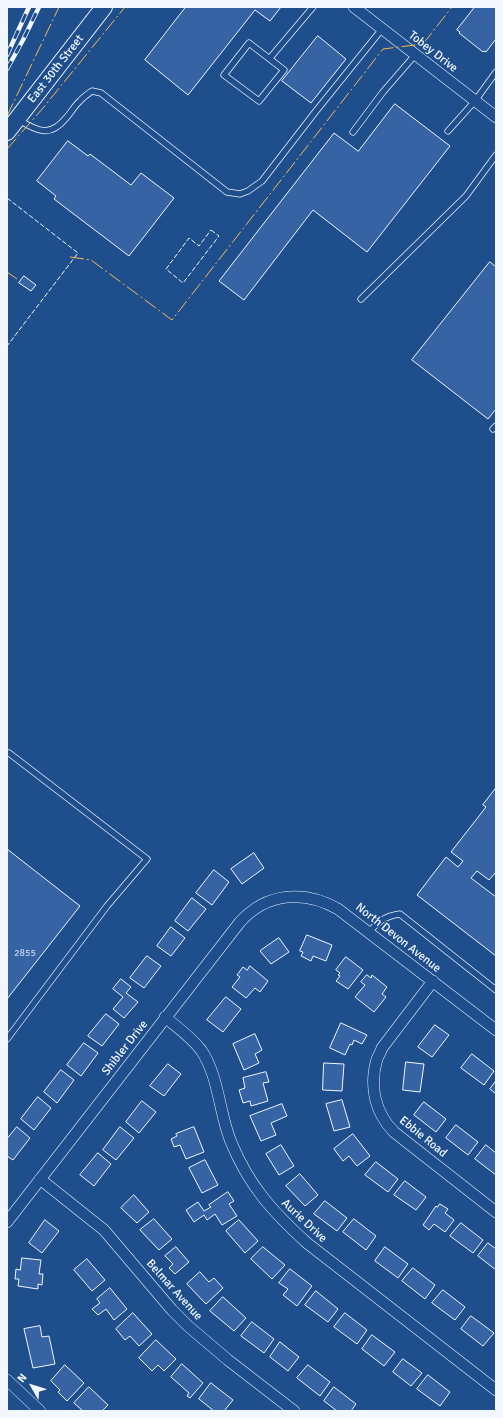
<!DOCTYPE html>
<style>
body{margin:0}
#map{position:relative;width:503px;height:1418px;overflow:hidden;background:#1f4e8c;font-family:Signika,sans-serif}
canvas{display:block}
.frame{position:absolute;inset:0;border:8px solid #f2f6ff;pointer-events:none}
.north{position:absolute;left:12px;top:1366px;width:40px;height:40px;-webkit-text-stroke:3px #1f4e8c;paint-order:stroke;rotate:309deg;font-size:11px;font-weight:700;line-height:16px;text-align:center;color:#f2f6ff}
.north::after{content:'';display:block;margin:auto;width:14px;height:18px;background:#f2f6ff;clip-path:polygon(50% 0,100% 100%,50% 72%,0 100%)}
</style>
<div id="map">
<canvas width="503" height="1418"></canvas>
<div class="frame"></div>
<div class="north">N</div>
</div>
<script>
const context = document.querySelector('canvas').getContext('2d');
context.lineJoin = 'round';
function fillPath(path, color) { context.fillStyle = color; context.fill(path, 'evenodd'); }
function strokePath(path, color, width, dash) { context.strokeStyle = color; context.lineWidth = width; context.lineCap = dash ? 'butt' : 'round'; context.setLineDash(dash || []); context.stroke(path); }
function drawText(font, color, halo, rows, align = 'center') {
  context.font = font + ' Signika,sans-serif'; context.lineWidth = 3; context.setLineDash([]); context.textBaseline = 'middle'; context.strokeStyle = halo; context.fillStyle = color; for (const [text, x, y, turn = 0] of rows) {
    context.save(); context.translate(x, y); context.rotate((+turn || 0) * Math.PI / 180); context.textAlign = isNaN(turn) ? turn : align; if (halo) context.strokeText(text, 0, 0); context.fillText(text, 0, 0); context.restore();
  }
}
const building = new Path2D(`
 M186,7h95l-11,14 -15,-11 -67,85 -43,-35z
 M475,7h21v32l-10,13 -2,-1 -1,1 -24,-19 1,-1 -3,-2z
 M318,36l28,23 -35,44 -29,-22z
 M395,104l55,42 -83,106 -54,-42 -69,90 -25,-19 115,-148 24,18z
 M68,141l20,15 2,-2 41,31 10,-12 33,25 -45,58 -75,-57 2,-3 -19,-15z
 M490,262l6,5v142l-8,10 -76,-59z
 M24,276l12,9 -5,6 -12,-8z
 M496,788v84l-7,8 -12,-9 -6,7 25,19v59l-79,-61 29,-38 12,10 5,-6 -12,-9 35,-45 -3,-2z
 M7,849l73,57 -73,93z
 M254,853l10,15 -22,16 -11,-15z
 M214,870l15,12 -17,23 -16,-12z
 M192,898l14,11 -18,22 -13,-10z
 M171,927l14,11 -14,18 -14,-10z
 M307,935l25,10 -6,16 -13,-5 -2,5 -10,-5 2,-4 -3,-1z
 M279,938l10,14 -18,12 -11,-13 1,-1z
 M147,956l14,10 -17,22 -14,-10z
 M346,957l17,13 -15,19 -12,-8 4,-5 -2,-1 2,-2 -4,-3z
 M250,966l18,15 -8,11 -5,-4 -9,10 -14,-11 8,-10 -3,-2 6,-8 4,3z
 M367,975l4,3 1,-3 15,12 -5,7 4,3 -12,15 -19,-15 10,-12 -4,-3z
 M121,979l10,8 -5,6 12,9 -14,16 -11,-9 10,-12 -10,-8z
 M226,997l15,12 -18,23 -16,-12z
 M106,1014l13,10 -17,22 -14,-10z
 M341,1023l26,12 -5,9 -8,-4 -2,5 -2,-1 -5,11 -15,-7z
 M435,1025l14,10 -17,22 -14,-10z
 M255,1034l7,16 -7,4 4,9 -15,7 -11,-26z
 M84,1043l14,10 -17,23 -14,-11z
 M472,1054l22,17 -10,14 -23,-17z
 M406,1062l18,2 -4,28 -17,-2z
 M324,1063l20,1 -2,27 -19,-1z
 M168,1064l13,10 -17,22 -14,-10z
 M61,1070l13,10 -17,23 -13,-11z
 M266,1072l3,10 -6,1 5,18 -17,5 -1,-5 -7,2 -4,-13 6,-2 -2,-10z
 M496,1081v13l-6,-5z
 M38,1097l13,11 -17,22 -13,-11z
 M342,1100l8,27 -16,4 -8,-27z
 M142,1101l14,11 -17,21 -13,-11z
 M424,1102l22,17 -10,13 -22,-17z
 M282,1104l5,12 -16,7 5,12 -15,6 -11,-25z
 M456,1125l22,17 -10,13 -22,-17z
 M17,1127l13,11 -17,22 -6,-4v-17z
 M120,1127l14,11 -18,22 -13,-10z
 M194,1127l10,25 -18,7 -6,-14 -6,2 -3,-8 6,-3 -1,-2z
 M353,1134l17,22 -13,10 -8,-10 -6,5 -9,-12z
 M281,1145l13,21 -15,9 -13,-21z
 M486,1145l10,8v22l-21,-16z
 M98,1153l13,11 -17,22 -14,-11z
 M205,1160l13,25 -16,8 -13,-25z
 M376,1162l22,17 -10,13 -23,-17z
 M300,1174l18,21 -13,11 -19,-20z
 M405,1181l21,16 -10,13 -22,-15z
 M228,1192l6,9 -5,3 8,12 -15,9 -7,-11 -8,6 -3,-5 -10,7 -8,-12 12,-8 6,9 7,-4 -2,-2z
 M134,1195l15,17 -12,11 -16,-15z
 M325,1201l22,17 -10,13 -23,-17z
 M440,1204l8,5 -3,4 9,7 -9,12 -11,-8 -5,6 -6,-5 13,-19 1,1z
 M154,1219l18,20 -13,11 -19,-20z
 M354,1219l22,17 -10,14 -23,-18z
 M45,1220l14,11 -17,22 -13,-10z
 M239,1220l19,21 -13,12 -19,-22z
 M461,1223l22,17 -10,13 -23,-17z
 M488,1243l8,6v21l-18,-14z
 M176,1247l13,15 -14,12 -6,-6 4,-4 -8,-8z
 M263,1247l22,18 -13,14 -21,-20z
 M385,1247l23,17 -10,14 -23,-17z
 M22,1258l19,2 -2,14h4l-1,11 -4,-1v5l-20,-3 1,-7h-4l1,-10 4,1z
 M87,1259l18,21 -13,11 -18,-21z
 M413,1268l22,17 -10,14 -23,-18z
 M290,1269l22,17 -15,20 -14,-11 5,-6 -9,-6z
 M200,1272l9,10 5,-4 9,10 -17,16 -19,-20z
 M110,1288l17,21 -13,11 -8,-11 -8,6 -6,-6 8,-6 -3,-4z
 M443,1290l22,17 -10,13 -23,-17z
 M316,1291l22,18 -10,13 -23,-17z
 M223,1297l23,21 -12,13 -24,-20z
 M133,1313l19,21 -13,12 -9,-10 -5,4 -9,-11z
 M345,1313l22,17 -10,14 -23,-17z
 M471,1316l23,17 -11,13 -22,-17z
 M252,1322l22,17 -10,14 -23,-17z
 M40,1326l2,11 7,-1 6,28 -22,4 -9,-39z
 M372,1335l23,17 -11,14 -22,-17z
 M156,1340l20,19 -12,12 -6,-6 -6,6 -13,-13z
 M280,1342l19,15 -11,14 -18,-14z
 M403,1359l19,14 -11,13 -18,-14z
 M182,1364l21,19 -13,15 -3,-2 2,-3 -18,-16z
 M65,1365l19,18 -17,18 -9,-9 2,-2 -9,-9z
 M308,1365l22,17 -10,14 -23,-18z
 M428,1375l22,17 -10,14 -23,-17z
 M211,1383l22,17 -9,11h-10l-15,-12z
 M89,1387l19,18 -6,6h-19l-9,-8z
 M334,1387l22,17 -5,7h-14l-13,-10z`);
const service = new Path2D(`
 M249,43l35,27 -25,31 -35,-26z
 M270,58l43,-51
 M19,120c18,11 31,18 47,-2 5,-5 8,-12 14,-17 3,-4 8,-7 12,-10l9,2 126,99 13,2 8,-3 14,-10 54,-70 66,-82
 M448,131l27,-30 21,-29
 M353,132l30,-40 32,-37
 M361,299l105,-103 30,-41
 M493,429l3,-3
 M369,932c10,-11 16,-16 31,-18l96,76
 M7,1039l100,-133 40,-47 -138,-106`);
const minor = new Path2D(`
 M354,7l142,110
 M433,981l-51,67c-1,4 -4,8 -5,11 -8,27 -2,54 17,73l102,80
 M165,1017c13,11 26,20 36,33 18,26 18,63 30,92 18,44 42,70 76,101l189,147
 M40,1179l64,51 68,80 16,16 40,34 66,51
 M7,1222l233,-300c27,-30 65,-32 98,-13l158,121
 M7,1380l33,31`);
const secondary = new Path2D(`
 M7,132l97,-125`);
const rail = new Path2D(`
 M7,55l22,-48
 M7,69l16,-29 16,-33`);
const fence = new Path2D(`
 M7,198l71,55 -71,93
 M211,230l8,6 -36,47 -17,-14 23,-31 10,8z`);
const power = new Path2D(`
 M7,116l52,-109
 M7,149l36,-41 82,-101
 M70,257l21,3 81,60 211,-271 40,-5 29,-37
 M7,272l10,7`);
const numberNames = [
 ["2855",25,953]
];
const streetNames = [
 ["Tobey Drive",433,52,38],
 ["East 30th Street",56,69,-52],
 ["North Devon Avenue",398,938,38],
 ["Shibler Drive",125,1048,-52],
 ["Ebbie Road",423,1137,39],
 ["Aurie Drive",304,1221,43],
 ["Belmar Avenue",174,1290,48]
];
fillPath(building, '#3563a3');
strokePath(building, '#f2f6ff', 1);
strokePath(service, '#f2f6ff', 7);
strokePath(minor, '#f2f6ff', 12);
strokePath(secondary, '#f2f6ff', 18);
strokePath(service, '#1f4e8c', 5.5);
strokePath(minor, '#1f4e8c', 11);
strokePath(secondary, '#1f4e8c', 16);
strokePath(rail, '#f2f6ff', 4.5);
strokePath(rail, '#1f4e8c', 3, [9]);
strokePath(fence, '#f2f6ff', 1, [5, 2]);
strokePath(power, '#ffb74d', 1, [14, 3, 2, 3]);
drawText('10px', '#c3d1e8', null, numberNames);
drawText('12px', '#f2f6ff', '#1f4e8c', streetNames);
</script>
